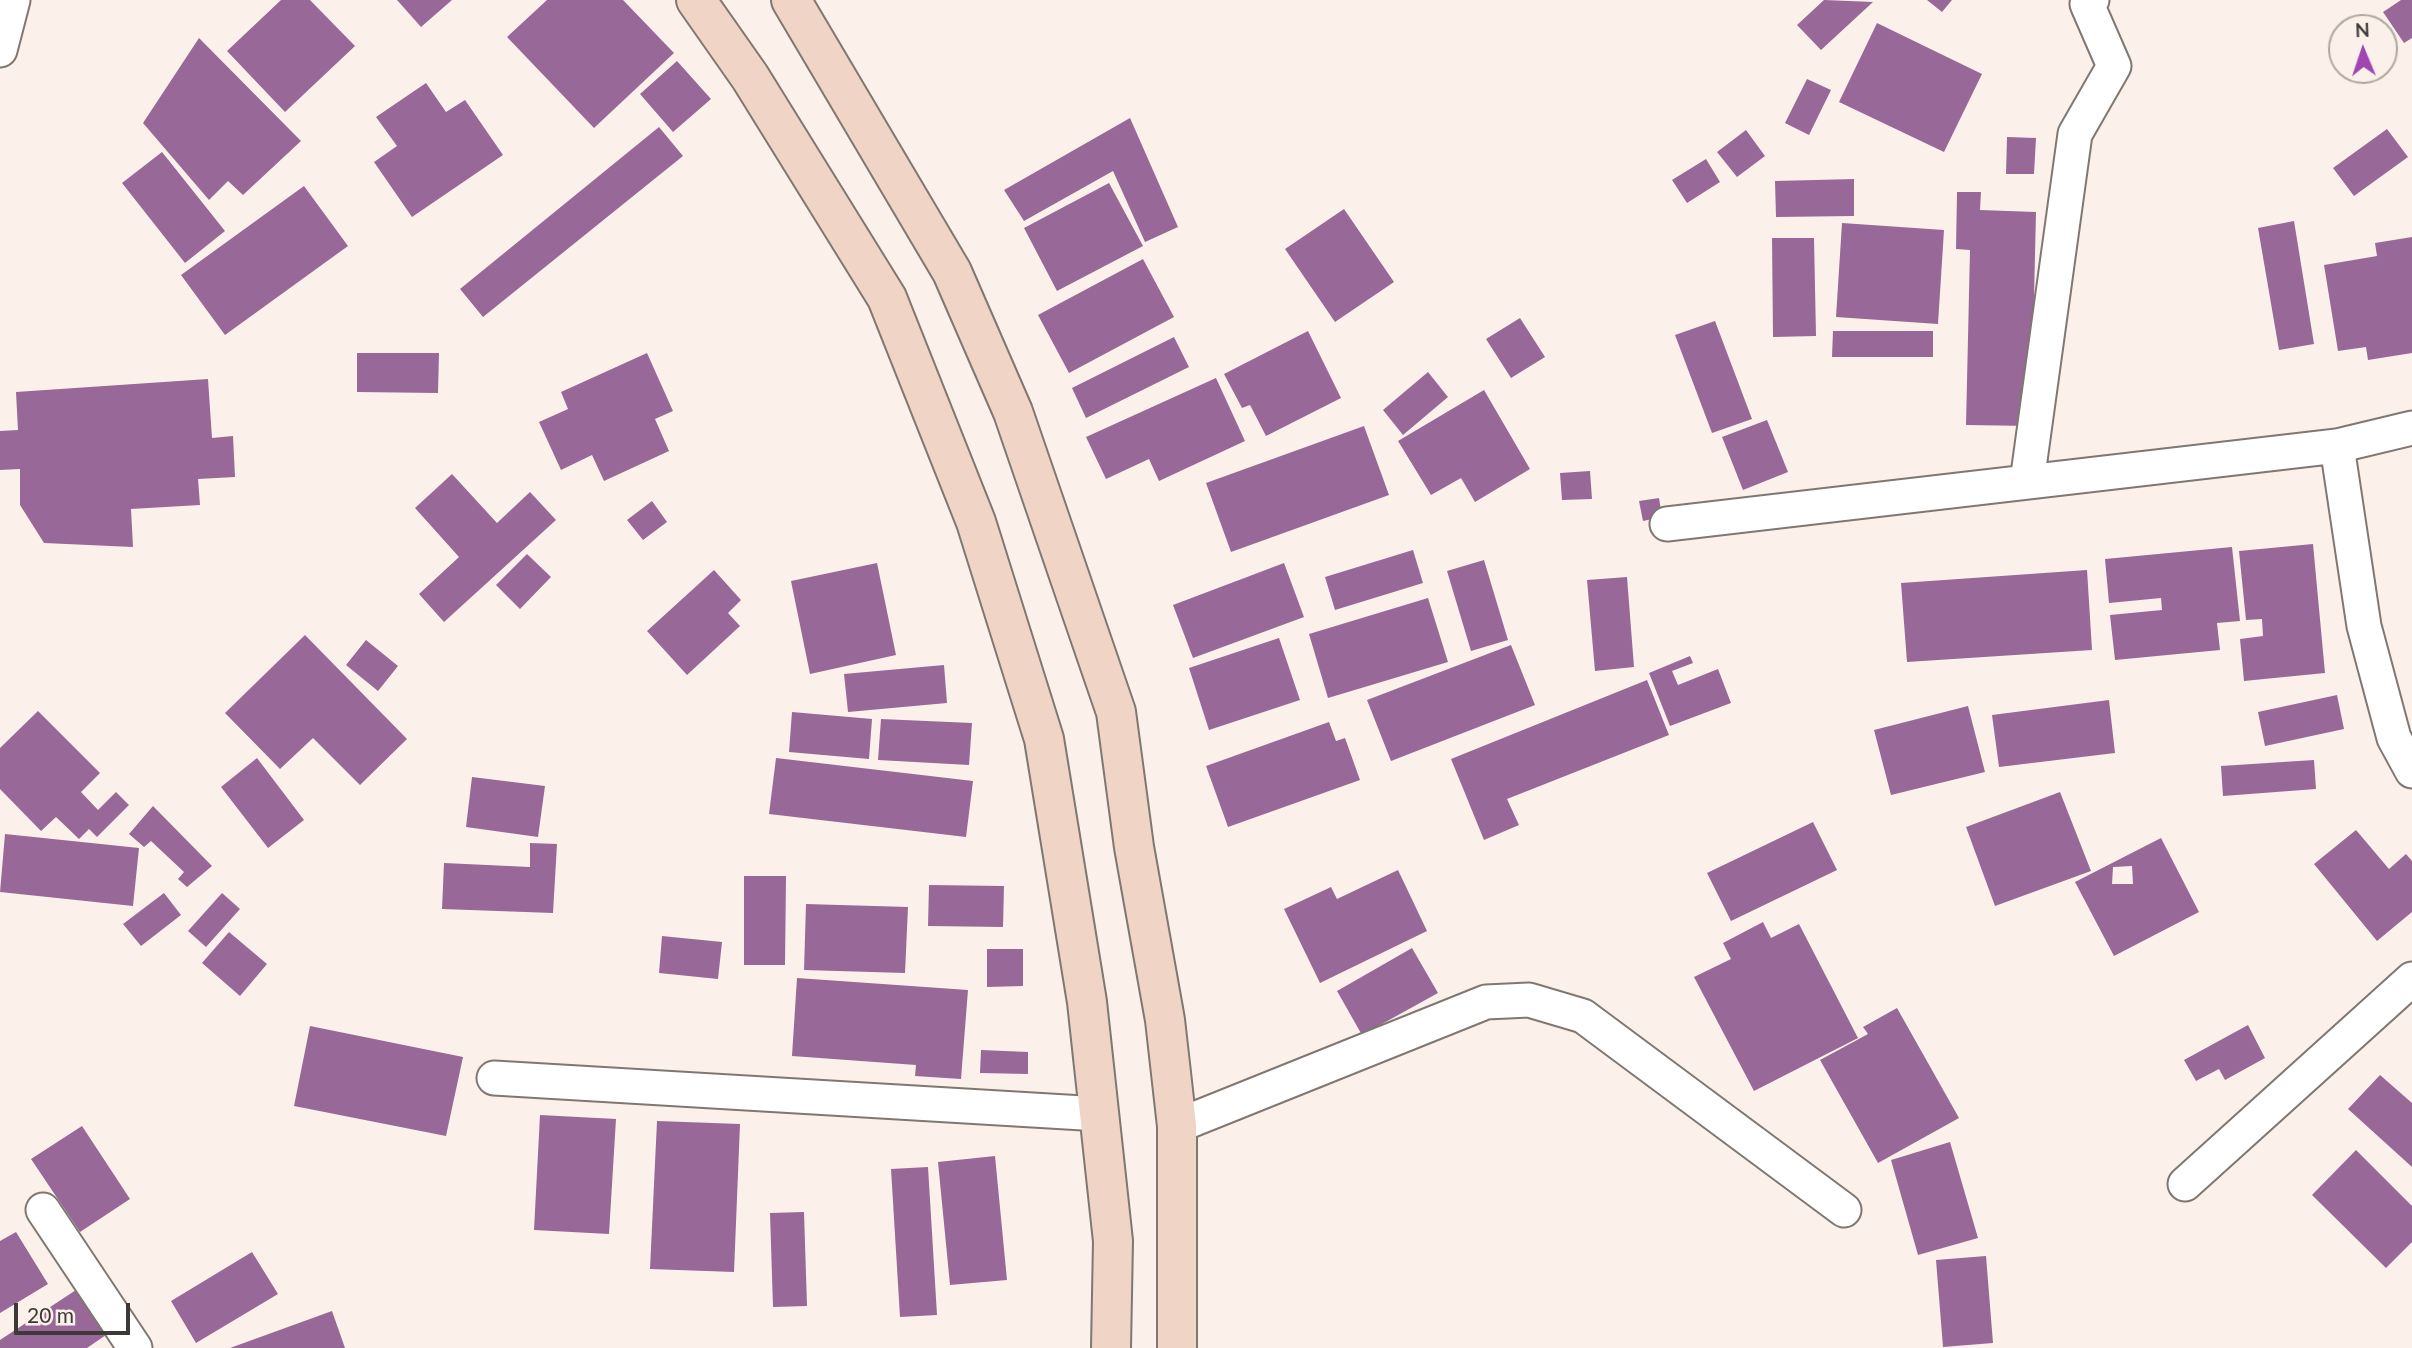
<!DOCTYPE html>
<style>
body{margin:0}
#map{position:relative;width:2412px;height:1348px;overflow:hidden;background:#fbf1ea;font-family:Lato,sans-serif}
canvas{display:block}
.north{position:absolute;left:2328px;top:14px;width:70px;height:70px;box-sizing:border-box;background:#fbf1ea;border:2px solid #afa7a2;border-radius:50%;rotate:358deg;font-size:19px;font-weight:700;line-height:28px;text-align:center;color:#3c3936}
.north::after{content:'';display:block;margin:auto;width:24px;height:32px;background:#a046b1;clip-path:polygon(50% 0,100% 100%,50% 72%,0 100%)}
.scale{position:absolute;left:14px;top:1303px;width:116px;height:32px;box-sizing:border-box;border:4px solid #3c3936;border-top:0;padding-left:9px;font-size:21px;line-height:24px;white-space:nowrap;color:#3c3936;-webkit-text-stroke:5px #fbf1ea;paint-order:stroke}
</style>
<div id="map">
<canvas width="2412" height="1348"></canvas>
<div class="north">N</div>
<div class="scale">20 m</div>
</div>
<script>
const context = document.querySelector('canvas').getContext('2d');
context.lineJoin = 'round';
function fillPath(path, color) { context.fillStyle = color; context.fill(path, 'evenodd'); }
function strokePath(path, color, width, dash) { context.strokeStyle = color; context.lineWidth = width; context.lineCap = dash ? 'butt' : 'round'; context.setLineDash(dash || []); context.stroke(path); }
const building = new Path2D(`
 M281,0h29l45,46 -70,66 -58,-61z
 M397,0h55l-31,27z
 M547,0h76l51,53 -80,75 -87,-91z
 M1824,0l49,2 -52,48 -24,-25z
 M1927,0h25l-10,12z
 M2401,0h11v38l-8,5 -21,-31z
 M1877,23l105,51 -38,78 -105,-50z
 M199,38l102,103 -58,54 -15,-14 -19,19 -66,-77z
 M677,61l34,38 -38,33 -33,-38z
 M1807,79l24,11 -22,45 -24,-12z
 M426,83l20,29 19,-12 38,55 -91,62 -38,-55 23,-16 -21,-29z
 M1130,118l48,109 -33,15 -32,-71 -89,50 -20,-31z
 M659,127l24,29 -200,161 -23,-28z
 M2387,129l21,28 -54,39 -21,-28z
 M1746,130l19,26 -28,21 -20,-25z
 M2007,137l29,1 -2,36h-28z
 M162,152l63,79 -40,32 -63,-80z
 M1706,159l14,23 -33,21 -15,-23z
 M1854,179v37l-78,1 -1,-36z
 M1109,183l34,63 -86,45 -33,-63z
 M304,186l44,60 -123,89 -44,-60z
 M1957,192h24l-1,18 56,2 -5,214 -65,-1 4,-175 -14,-1z
 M1344,209l50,73 -59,40 -50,-73z
 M2294,221l20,123 -35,6 -21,-122z
 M1842,223l102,7 -6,94 -102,-7z
 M2412,237v116l-44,7 -2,-13 -28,4 -14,-86 53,-9 -2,-13z
 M1772,238h42l2,98 -43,1z
 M1143,259l31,58 -105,56 -31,-58z
 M1520,318l25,39 -34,21 -25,-39z
 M1715,321l37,98 -40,14 -37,-98z
 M1308,331l33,67 -75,38 -16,-31 -8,3 -18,-34z
 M1833,331h100v26h-101z
 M1174,337l15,30 -103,51 -14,-30z
 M357,353h82l-1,40 -81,-1z
 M647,353l26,58 -18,8 14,32 -65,30 -12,-26 -31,15 -22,-48 29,-13 -7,-17z
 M1428,372l20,25 -45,38 -20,-25z
 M1216,378l29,63 -86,40 -10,-22 -43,20 -20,-42z
 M208,379l4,59 21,-2 2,41 -37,2 2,26 -69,4 2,38 -89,-4 -24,-38v-36l-20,1v-39l18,-1 -2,-38z
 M1484,390l46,79 -55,33 -14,-24 -30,17 -33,-54z
 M1767,420l21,52 -45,18 -21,-53z
 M1364,426l25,69 -158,57 -25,-69z
 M1590,471l2,28 -30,1 -2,-27z
 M452,474l45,49 33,-31 26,28 -112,102 -25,-28 40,-37 -44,-49z
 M1659,498l3,19 -19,4 -4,-20z
 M652,501l15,21 -24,18 -16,-20z
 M2313,544l12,129 -81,8 -4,-42 23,-3 -1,-17 -16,1 -7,-69z
 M2232,547l8,74 -23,2 3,27 -105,10 -5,-45 52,-5 -1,-12 -52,5 -4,-44z
 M1413,550l10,33 -88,27 -10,-33z
 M527,554l24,23 -31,32 -24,-24z
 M1484,560l24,80 -37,11 -24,-80z
 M877,563l19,92 -86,19 -19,-93z
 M1284,563l20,54 -111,41 -20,-53z
 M714,570l27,30 -13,13 12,13 -53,49 -40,-44z
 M2087,570l5,80 -185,12 -6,-79z
 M1627,577l7,90 -39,4 -8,-91z
 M1428,598l20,64 -120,36 -19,-64z
 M305,635l102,104 -47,46 -47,-47 -33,31 -55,-56z
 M1279,638l21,62 -91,30 -20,-62z
 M366,640l32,26 -20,25 -32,-26z
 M1511,645l24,60 -144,56 -24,-61z
 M1690,656l3,7 -21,8 6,14 40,-16 13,34 -61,23 -21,-53z
 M944,665l3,38 -99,9 -4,-38z
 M1647,680l22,55 -162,64 12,26 -35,15 -33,-81z
 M2337,695l7,34 -79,17 -7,-34z
 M2109,700l6,53 -116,14 -7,-52z
 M1968,706l17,66 -94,23 -17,-65z
 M38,711l62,62 -19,19 17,18 18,-18 13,13 -32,32 -8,-8 -10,10 -23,-22 -15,14 -41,-42v-41z
 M792,712l80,7 -3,40 -80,-7z
 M881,719l91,4 -3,42 -91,-5z
 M1329,722l7,19 9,-3 15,42 -132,47 -22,-61z
 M257,758l47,62 -36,28 -47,-61z
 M776,758l197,23 -7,56 -197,-23z
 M2314,760l2,29 -93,7 -2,-30z
 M472,777l73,9 -7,51 -72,-10z
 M2060,792l31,79 -96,35 -29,-79z
 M153,806l59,60 -25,21 -9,-8 6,-7 -33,-31 -7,6 -15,-13z
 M1813,822l24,48 -106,51 -24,-48z
 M2356,830l33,39 17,-15 6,7v51l-35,29 -63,-77z
 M5,834l134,14 -6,58 -133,-14z
 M2161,838l38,74 -85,44 -39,-74zM2132,866l1,18h-21l1,-17z
 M530,843l27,1 -4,69 -111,-4 2,-46 86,4z
 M1398,870l29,61 -107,52 -36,-74 47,-22 6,12z
 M744,876h42l-1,89h-41z
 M929,885l75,1 -1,41 -75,-1z
 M164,893l17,22 -40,31 -18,-22z
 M222,893l18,16 -34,38 -18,-16z
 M806,904l102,3 -3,66 -101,-3z
 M1763,922l8,16 28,-14 59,114 -104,53 -60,-114 37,-18 -8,-16z
 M229,932l38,32 -27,32 -38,-33z
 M662,936l60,6 -4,37 -59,-6z
 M1412,948l26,45 -76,42 -25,-44z
 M987,949h36v37l-36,1z
 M797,978l171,12 -7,89 -46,-3 1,-11 -124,-9z
 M1897,1008l62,110 -81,45 -58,-103 48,-26 -5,-7z
 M2248,1025l17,33 -40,22 -6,-11 -23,12 -12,-21z
 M310,1026l153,31 -17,79 -152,-30z
 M981,1050l47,2v22l-48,-1z
 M2380,1075l32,28v64l-64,-58z
 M540,1115l76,4 -7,115 -75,-4z
 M657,1121l83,3 -6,148 -84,-3z
 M82,1126l48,73 -50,33 -49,-73z
 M1950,1142l28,96 -60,17 -27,-95z
 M2356,1150l56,56v36l-26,26 -74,-73z
 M995,1156l12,124 -57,5 -12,-123z
 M928,1167l9,148 -37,2 -9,-148z
 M804,1212l3,94 -34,1 -3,-94z
 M16,1232l32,52 -48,29v-72z
 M252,1252l26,42 -82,49 -25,-42z
 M1986,1256l7,87 -50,4 -7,-87z
 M76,1290l30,45 -19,13h-87v-8z
 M332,1311l13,37h-115z`);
const minor = new Path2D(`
 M0,50l13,-50
 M2337,446l27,180 30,112 18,33
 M2027,482l48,-348 39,-68 -27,-62 5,-4
 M1667,524l670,-78 75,-18
 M494,1078l606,36
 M1177,1126l309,-124 43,-2 54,16 261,194
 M2185,1184l227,-205
 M43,1210l92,138`);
const secondary = new Path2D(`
 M696,0l54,77 137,221 89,224 68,217 43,263 26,239 -2,107
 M791,0l161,272 61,140 103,300 18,135 31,173 12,106v222`);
fillPath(building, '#986899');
strokePath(minor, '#7f7771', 37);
strokePath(secondary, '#7f7771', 42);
strokePath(minor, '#fff', 33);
strokePath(secondary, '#f0d4c6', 38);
</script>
